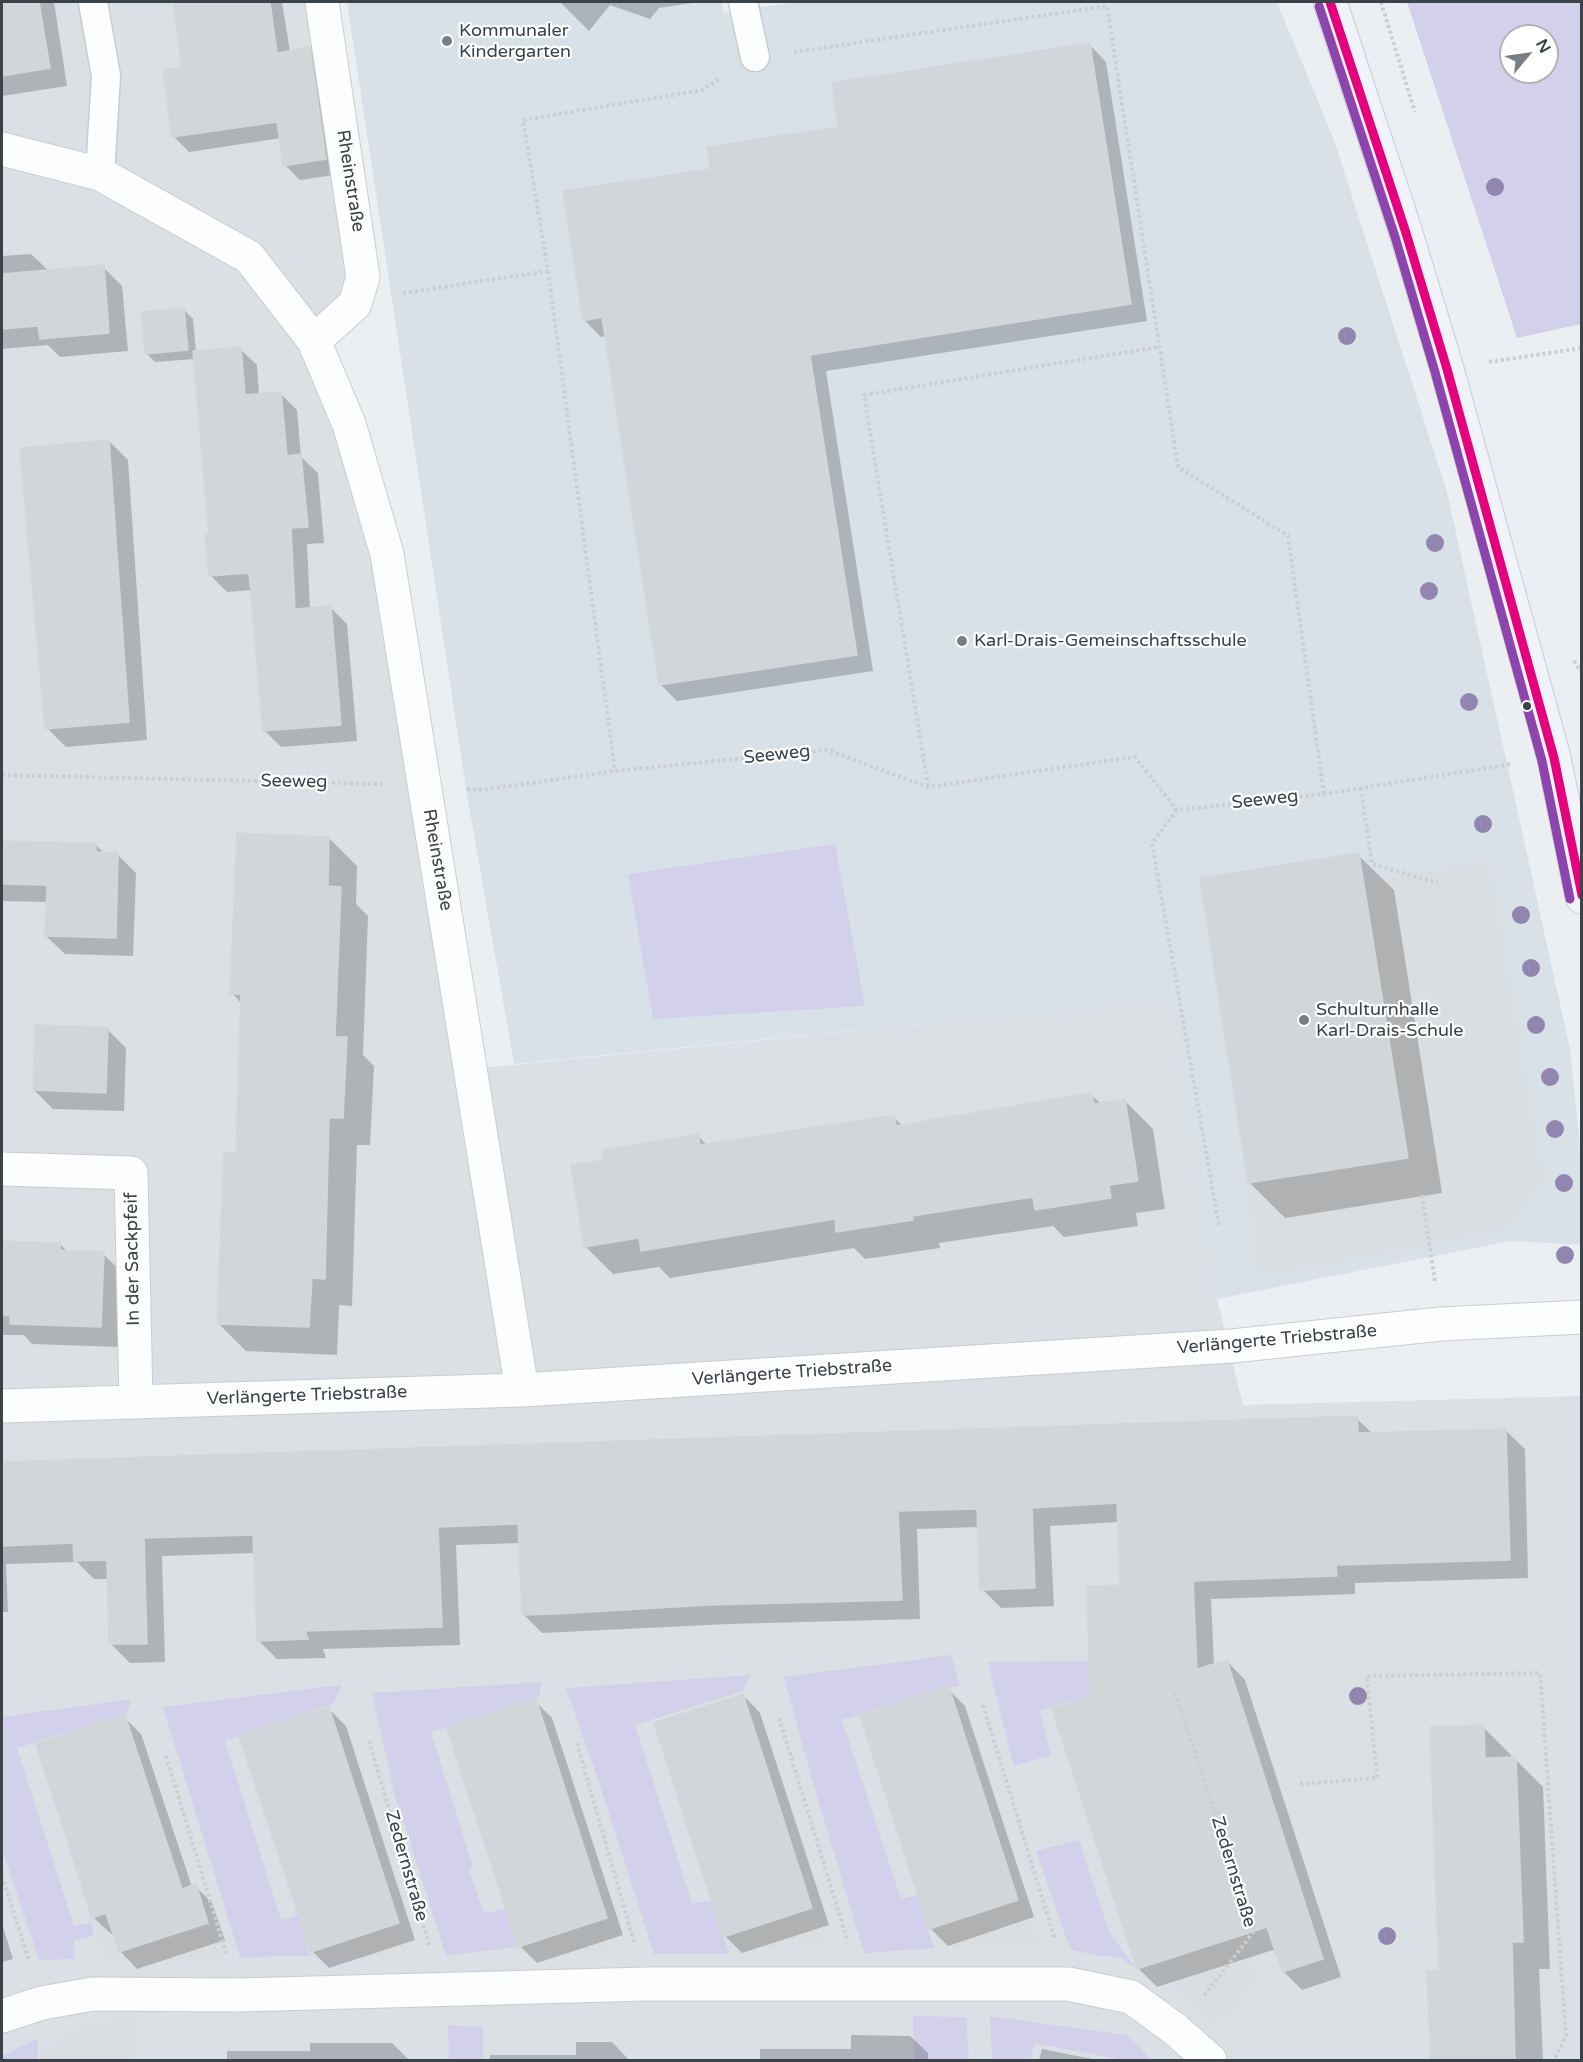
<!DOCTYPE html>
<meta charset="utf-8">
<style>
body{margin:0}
#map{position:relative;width:1583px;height:2062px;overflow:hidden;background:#eceff2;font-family:"Varela Round",sans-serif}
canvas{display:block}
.frame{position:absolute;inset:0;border:3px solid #394348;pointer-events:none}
.north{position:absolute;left:1499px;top:24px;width:60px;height:60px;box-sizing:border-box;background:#fff;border:2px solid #b0b4b6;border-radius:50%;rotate:61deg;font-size:16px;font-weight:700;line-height:24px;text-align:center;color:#394348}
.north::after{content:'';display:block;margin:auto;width:21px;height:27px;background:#787f84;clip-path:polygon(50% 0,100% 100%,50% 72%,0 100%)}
</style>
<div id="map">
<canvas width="1583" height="2062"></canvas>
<div class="frame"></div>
<div class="north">N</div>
</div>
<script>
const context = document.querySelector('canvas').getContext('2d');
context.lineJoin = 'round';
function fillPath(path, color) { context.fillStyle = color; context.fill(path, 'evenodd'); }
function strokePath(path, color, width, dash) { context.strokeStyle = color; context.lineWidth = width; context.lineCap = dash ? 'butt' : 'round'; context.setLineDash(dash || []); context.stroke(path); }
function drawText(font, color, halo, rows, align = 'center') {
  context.font = font + ' "Varela Round",sans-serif'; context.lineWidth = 4.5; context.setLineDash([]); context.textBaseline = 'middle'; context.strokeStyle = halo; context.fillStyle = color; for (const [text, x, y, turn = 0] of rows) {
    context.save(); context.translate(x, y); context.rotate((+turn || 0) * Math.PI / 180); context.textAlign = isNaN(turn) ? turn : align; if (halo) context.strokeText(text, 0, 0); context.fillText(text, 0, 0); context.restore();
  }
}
const residential = new Path2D(`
 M2,2h317l44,275 -49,64 35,83 122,645 701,-70 45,300 26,106 338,-9v664h-1579z`);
const education = new Path2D(`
 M347,2h375l2,11 72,-11h481l57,138 113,352 123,557 11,107v89l-70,-4 -294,58 -45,-300 -658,65 -48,-275z`);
const green = new Path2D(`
 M1407,2h174v322l-64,14zM1511,36h36v36h-36z
 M835,844l30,162 -212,13 -25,-145z
 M951,1655l9,31 -12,1 -106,33 59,179 16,-4 17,53 -70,5 -53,-177 -27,-99z
 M1157,1660l-8,18 -109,33 11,44 -37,11 -26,-104z
 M750,1675l-7,16 -108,34 57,178 20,-2 17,53h-75l-54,-169 -34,-97z
 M542,1682l-3,15 -108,35 42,135 -4,4 15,42 22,-4 12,38 -72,9 -52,-164 -22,-99z
 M342,1685l-9,19 -108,37 56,179 17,-5 12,41 -70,1 -77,-250z
 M132,1699l-6,15 -109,34 57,178 18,-4 2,14 -20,4 1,19 -36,1 -37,-111v-132z
 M1079,1840l31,94 27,35 -18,-12 -20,-1 -26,-6 -6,-10 -31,-89z
 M913,2016l53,1 3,43h-55z
 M990,2016l136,19 26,25h-30l-87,-17 -5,17h-38z
 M448,2025l35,2v33h-34z
 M38,2038v22h-36v-4z`);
const parking = new Path2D(`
 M1488,861l55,321 -40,47 -242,46 -13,-92 159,-25 -44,-276z
 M1024,1899l14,47 -101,1 -4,-17z
 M813,1911l12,35 -95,2 -2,-10z
 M103,1919l14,35 93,-28 14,37 -120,-5 -9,-36z
 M602,1921l8,29 -89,2 -3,-5z
 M399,1923l7,31 -95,4 -1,-6z
 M1246,1933l13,43 -41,51 -61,-62z
 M137,2016l-4,44h-95v-5l36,-26z`);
const shadow = new Path2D(`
 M2,2h52l13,84 -65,10z
 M174,2h108l8,50 19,-3 16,15 16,110 -41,6 -15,-15 -4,-27 -92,14 -15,-15 10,-68z
 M560,2h139l-40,6 -9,11 -40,-14 -21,26z
 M1090,45l16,17 41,259 -321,50 47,300 -196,30 -17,-17 -53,-348 -6,1 -17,-17 256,-192z
 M31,254l18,17 54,-4 19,19 6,65 -68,6 -12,-12 -46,4v-93z
 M184,310l9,9 3,34 44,-4 17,16 2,30 21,-2 17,17 4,47 17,16 6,70 -17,1 3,65 20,-2 17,17 10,117 -76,6 -17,-17 -12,-140 -25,2 -17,-17v-39l-15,-177 -40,3 -9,-9z
 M109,441l19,19 19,280 -81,7 -19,-19z
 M329,838l28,28 -1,38 12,12 -5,139 11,11 -4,79h-13l-5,161 -13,-1 -2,50 -91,-4 -28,-28 19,-169 5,-150 -10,-11z
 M2,841l93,3 10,10h12l19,19 -3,83 -68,-2 -19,-18 2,-34 -46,-1z
 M1358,855l36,35 48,303 -157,25 -35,-35z
 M107,1029l19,19 -2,63 -71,-2 -19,-19z
 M1092,1095l10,10 23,-4 28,28 12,80 -29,4 2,13 -74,11 -11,-11 -114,17 1,5 -75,11 -11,-11 -184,30 -11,-11 -46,7 -28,-28 20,-85 93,-25 9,9 186,-28 10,9z
 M2,1242l58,2 8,8 35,2 21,20 -3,73 -89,-3 -8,-9h-22z
 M1356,1418l17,16 133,-3 19,18 3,129 -173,5v11l-144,5 3,66 13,-4 18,19 96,297 -39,13 -19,-19 -7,-22 -119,38 -19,-19 -46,-270 30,-111 -3,-65 -69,4 4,80 -53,2 -19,-19 -3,-62 -62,2 3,90 -192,5 -186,9 -19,-19 -2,-71 -65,2 4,100 -137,4 3,9 -49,1 -19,-19 -3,-87 -93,3 3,106 -35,1 -19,-19 -2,-65h-15l-17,-17 -71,2 2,48h-6v-148z
 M948,1689l17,17 69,211 -86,29 -18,-18z
 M743,1695l17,18 69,212 -87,28 -17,-17z
 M535,1701l17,17 71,217 -86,28 -17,-17z
 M329,1709l17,17 69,214 -86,28 -17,-17z
 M124,1717l17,17 51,153 3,-1 17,17 13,37 -88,29 -17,-18 -6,-18 -3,1 -18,-17z
 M1483,1727l28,28v4h4l28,28 7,182h-11l4,91h-111l8,-88z
 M2,1924l11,35 -11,3z
 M851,2035l59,1 18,17v7h-168v-11h91z
 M576,2042h36l17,18h-139v-5h86z
 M310,2043h82l17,17h-182v-9h83z
 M1042,2049l55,11h-58z`);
const building = new Path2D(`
 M2,2h37l11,66 -48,8z
 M173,2h97l7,51 33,-6 16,112 -43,7 -6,-44 -105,15 -9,-67 19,-2z
 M1090,43l41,261 -321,51 47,300 -198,30 -57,-368 -19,4 -20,-130 147,-22 -3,-22 131,-20 -6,-44z
 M104,265l5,68 -69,6 -2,-13 -36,3v-55z
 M184,308l4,42 -43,4 -4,-42z
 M241,347l4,48 36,-3 6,64 14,-2 7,73 -17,1 4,81 36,-3 10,119 -78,6 -14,-158 -40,3 -4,-41h4l-16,-184z
 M109,440l20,282 -84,7 -25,-281z
 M237,833l92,4 -1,49 13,1 -6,150h12l-4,81h-14l-4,161 -13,-1 -3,49 -92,-3 7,-172 12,1 5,-159h-11z
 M2,841l94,2v9l22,1 -2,85 -71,-2 2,-51 -45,-1z
 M1359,853l49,305 -160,25 -48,-305z
 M35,1025l73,2 -2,66 -73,-3z
 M1092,1093l2,11 31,-5 13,82 -29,4 2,13 -76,12 -2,-13 -121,19 1,4 -77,12 -1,-13 -194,32 -2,-13 -55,9 -13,-82 33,-5 -2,-10 96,-16 2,11 194,-30 2,11z
 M2,1241l58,2v7l44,2 -3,75 -91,-3v-8l-8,-1z
 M1357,1416l1,17 148,-4 4,131 -174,5 1,11 -144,5 4,88 30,-9 96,299 -41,13 -15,-45 -130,42 -85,-260 38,-12 -3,-111 33,-1 -3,-82 -85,5 3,80 -55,2 -3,-81 -79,2 4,89 -193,5 -155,9 -32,1 -4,-91 -80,3 4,100 -137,4 3,8 -51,2 -4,-106 -109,3 3,106h-38l-2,-84 -33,1 -1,-18 -71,3v-84z
 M949,1687l69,213 -89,29 -69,-213z
 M743,1694l69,214 -89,29 -69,-214z
 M536,1699l71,219 -89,29 -71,-219z
 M329,1707l70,216 -88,29 -72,-216z
 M125,1715l57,174 14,-5 12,39 -89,29 -13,-39 -14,5 -56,-174z
 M1484,1725l1,33 31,-1 7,185h-11l3,119h-84l-4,-90 12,-1 -9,-243z`);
const path = new Path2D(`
 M1381,2l34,110
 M794,52l313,-46 71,461 110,69 36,258
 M548,271l67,500
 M403,293l145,-22 -25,-151 179,-30 19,-12
 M1489,362l93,-14
 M1574,661l8,12
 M2,775l380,9
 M928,786l-64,-391 294,-48
 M1361,788l11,76 66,19
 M467,789l15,1 133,-19 212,-21 101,37 207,-30 42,53 147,-16 188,-30
 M1177,810l-25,33 67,383
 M1422,1195l13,87
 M1175,1693l80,237 -52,67
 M983,1705l72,235
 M779,1718l69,224
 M369,1741l61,207
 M577,1743l57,199
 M166,1756l60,197
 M1300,1784l77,-6 -10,-102 173,-3 26,363 -12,24
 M2,1876l27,85`);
const lane = new Path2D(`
 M93,2l13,74 -6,98
 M743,2l12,55`);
const street = new Path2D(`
 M2,149l98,25 149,83 65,84 35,83 38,130 135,836
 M314,341l41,-37 8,-27 -41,-275
 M2,1169l129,4 5,229
 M2,1406l520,-16 710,-44 209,-22 141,-7
 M2,2016l40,-13 51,-9 146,1 407,-11h422l63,13 45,33 34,30`);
const secondary = new Path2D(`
 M1330,2l76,231 41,136 107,389 28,139`);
const bus1 = new Path2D(`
 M1330,2l76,231 41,136 107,389 28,137`);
const bus2 = new Path2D(`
 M1319,6l76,231 40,135 107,389 28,138`);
const trees = [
 [1495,187],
 [1347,336],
 [1435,543],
 [1429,591],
 [1469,702],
 [1483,824],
 [1521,915],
 [1531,968],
 [1536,1025],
 [1550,1077],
 [1555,1129],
 [1564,1183],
 [1565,1255],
 [1358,1696],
 [1387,1936]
];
const markers = [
 [447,41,6,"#787f84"],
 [962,641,6,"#787f84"],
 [1527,706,5,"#394348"],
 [1304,1020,6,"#787f84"]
];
const poiNames = [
 ["Kommunaler",459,31],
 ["Kindergarten",459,52],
 ["Karl-Drais-Gemeinschaftsschule",974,641],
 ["Schulturnhalle",1316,1010],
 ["Karl-Drais-Schule",1316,1031]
];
const streetNames = [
 ["Rheinstraße",350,181,81],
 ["Seeweg",777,755,-6],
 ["Seeweg",294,782,1],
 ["Seeweg",1265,800,-6],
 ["Rheinstraße",437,860,80],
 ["In der Sackpfeif",133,1259,-91],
 ["Verlängerte Triebstraße",1277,1340,-5],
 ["Verlängerte Triebstraße",792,1373,-4],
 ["Verlängerte Triebstraße",307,1396,-2],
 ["Zedernstraße",406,1866,74],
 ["Zedernstraße",1233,1872,73]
];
fillPath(residential, '#dbe0e5');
fillPath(education, '#d8e1e8');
fillPath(green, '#d3d0eb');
fillPath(parking, '#dbdee0');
fillPath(shadow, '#0003');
fillPath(building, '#d2d6d9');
strokePath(building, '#d2d7da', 1.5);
strokePath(lane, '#cacdd0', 31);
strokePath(street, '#cacdd0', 35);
strokePath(secondary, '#c7cdd3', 35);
strokePath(path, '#cccfd2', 4, [3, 3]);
strokePath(lane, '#fcfdfd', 28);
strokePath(street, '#fcfdfd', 33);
strokePath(secondary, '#f0f3f7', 33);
strokePath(bus1, '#e5007d', 9);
strokePath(bus2, '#8e44ad', 9);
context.fillStyle = '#9285af';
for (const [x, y] of trees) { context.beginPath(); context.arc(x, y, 9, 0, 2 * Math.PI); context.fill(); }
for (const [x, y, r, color] of markers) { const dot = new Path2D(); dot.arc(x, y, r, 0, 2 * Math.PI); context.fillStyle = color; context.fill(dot); strokePath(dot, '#fff', 2); }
drawText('18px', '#394348', '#fff', poiNames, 'left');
drawText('18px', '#394348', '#fff', streetNames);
</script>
